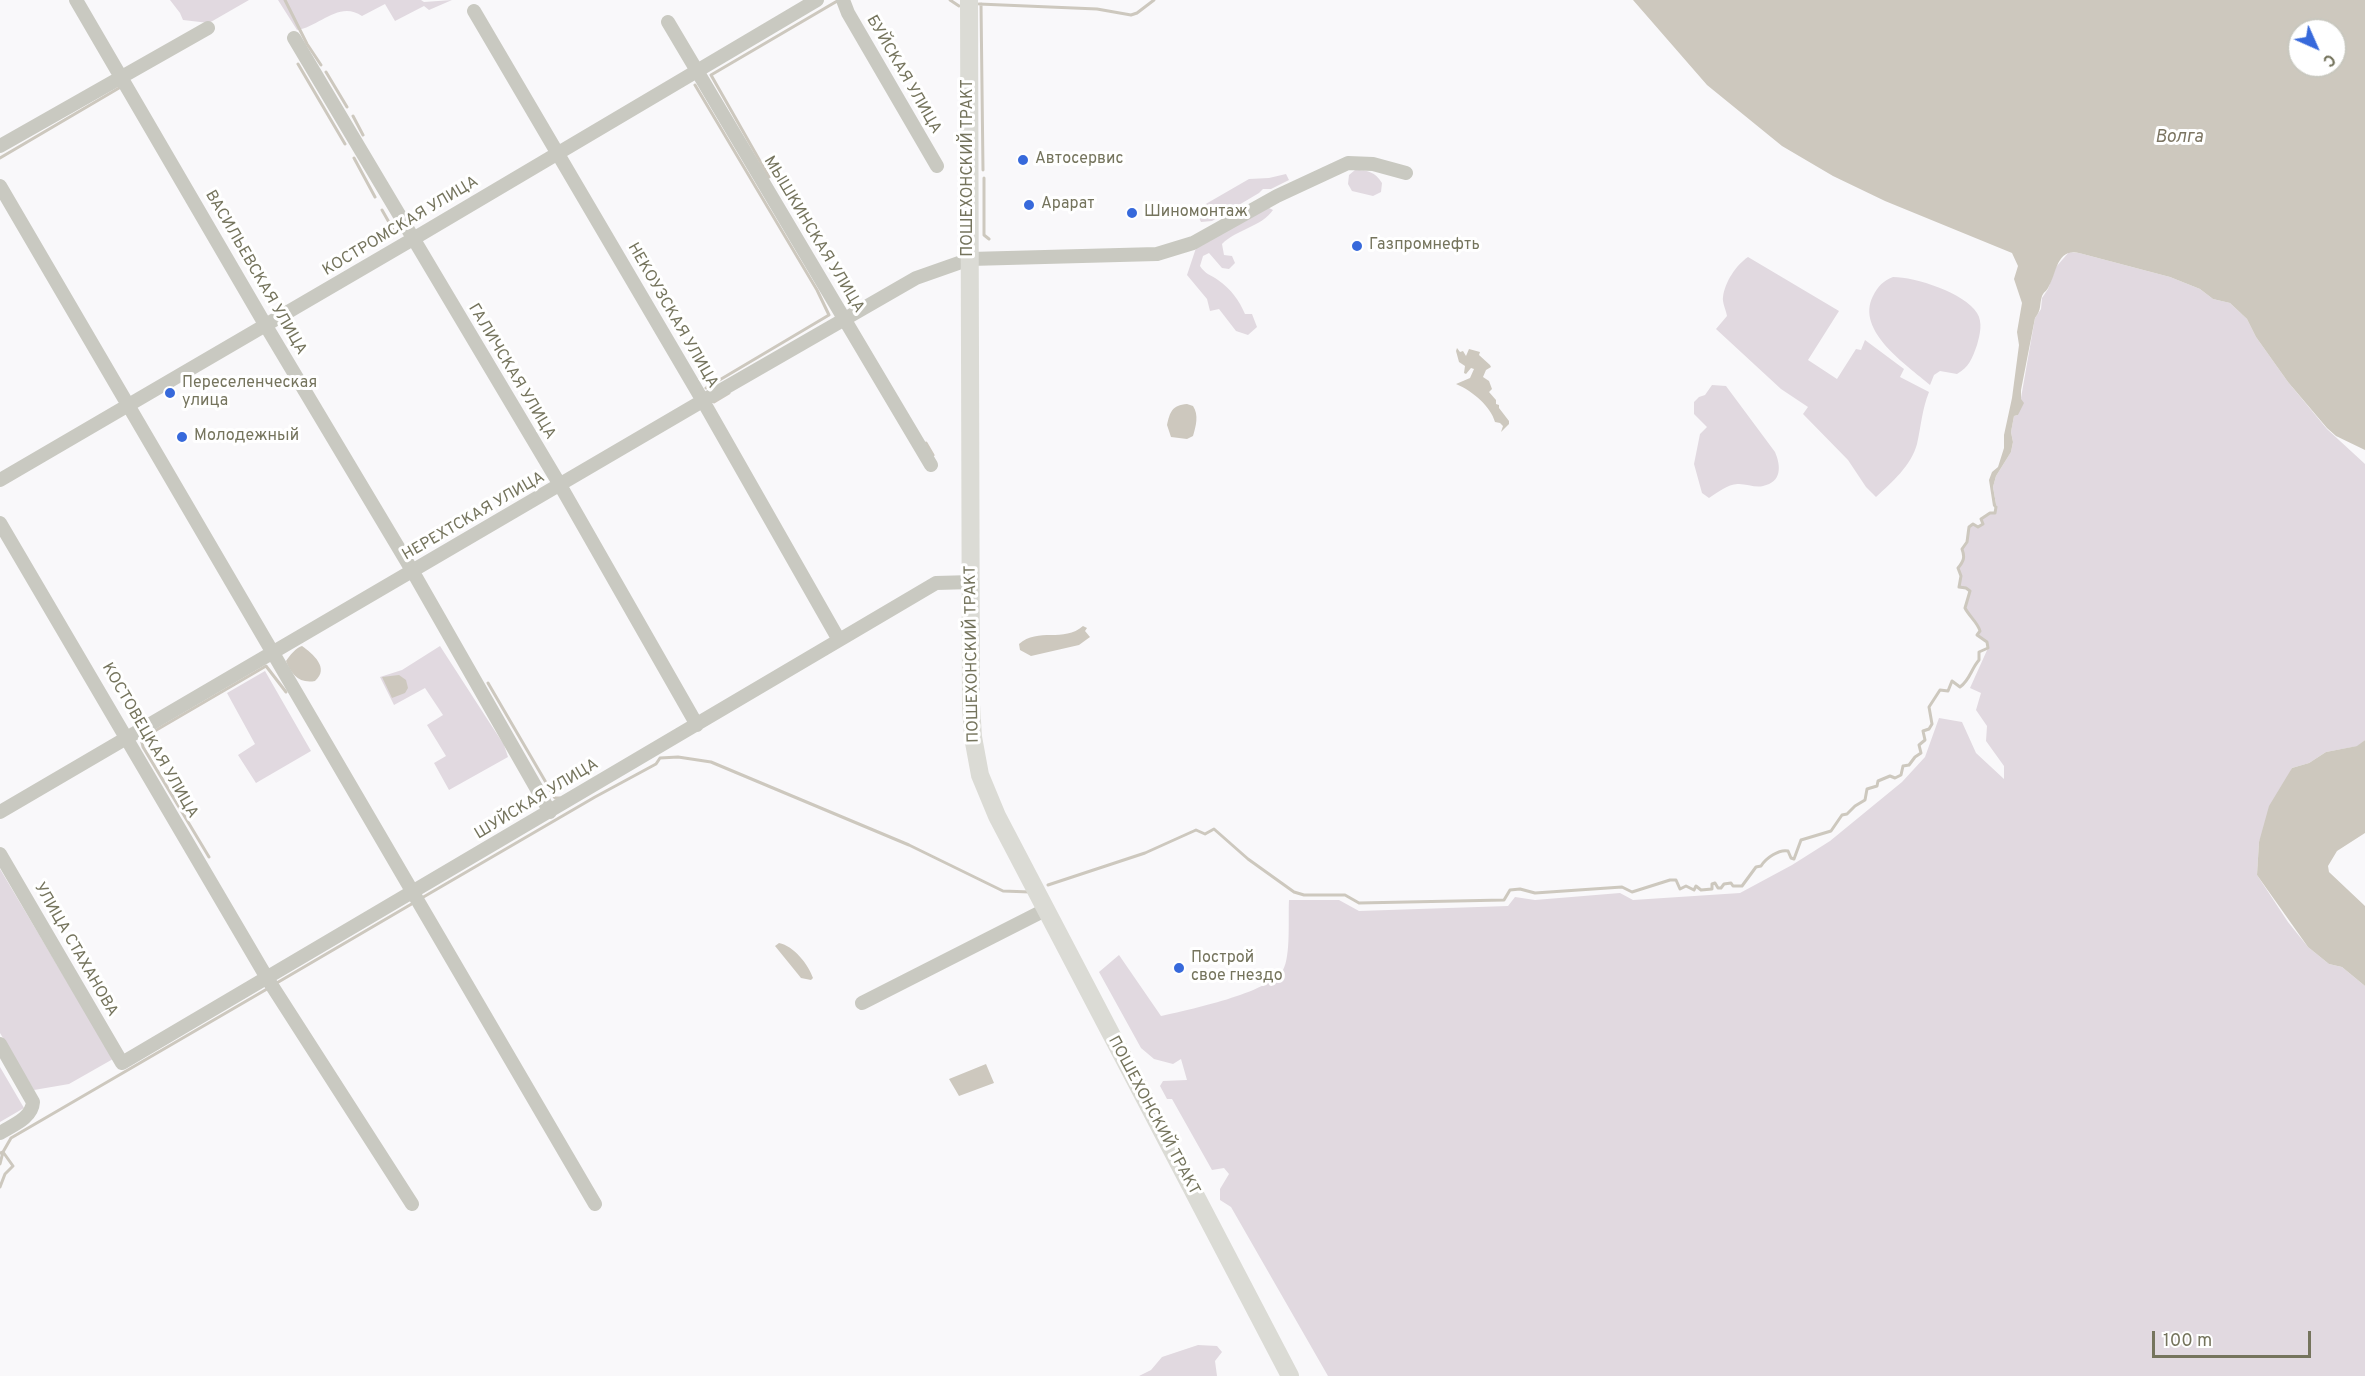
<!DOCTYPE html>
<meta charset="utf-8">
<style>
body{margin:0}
#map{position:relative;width:2365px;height:1376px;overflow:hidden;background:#f9f8fa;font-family:Overpass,sans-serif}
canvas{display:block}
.north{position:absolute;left:2287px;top:18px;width:60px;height:60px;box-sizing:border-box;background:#fff;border:2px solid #c8c7be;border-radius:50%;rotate:135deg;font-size:16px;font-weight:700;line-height:24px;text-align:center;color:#75745d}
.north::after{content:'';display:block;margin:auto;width:21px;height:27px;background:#3769db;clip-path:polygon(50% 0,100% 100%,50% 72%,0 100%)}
.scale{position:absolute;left:2152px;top:1331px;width:159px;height:27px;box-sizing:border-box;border:3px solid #75745d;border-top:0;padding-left:8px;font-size:18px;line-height:21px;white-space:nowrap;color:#75745d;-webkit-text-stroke:4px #fff;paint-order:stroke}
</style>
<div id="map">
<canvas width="2365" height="1376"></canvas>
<div class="north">С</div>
<div class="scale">100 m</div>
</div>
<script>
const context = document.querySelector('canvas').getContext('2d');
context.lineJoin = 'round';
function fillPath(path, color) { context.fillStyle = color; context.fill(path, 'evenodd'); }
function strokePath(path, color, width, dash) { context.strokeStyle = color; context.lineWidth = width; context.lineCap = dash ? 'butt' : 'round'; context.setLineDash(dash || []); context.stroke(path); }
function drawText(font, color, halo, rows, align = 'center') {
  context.font = font + ' Overpass,sans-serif'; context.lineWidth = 6; context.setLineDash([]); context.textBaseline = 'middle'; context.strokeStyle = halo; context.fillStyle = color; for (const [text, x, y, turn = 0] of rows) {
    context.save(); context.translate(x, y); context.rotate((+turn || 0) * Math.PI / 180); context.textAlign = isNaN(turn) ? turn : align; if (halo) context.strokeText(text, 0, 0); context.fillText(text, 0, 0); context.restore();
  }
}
const green = new Path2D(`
 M170,0h79l-40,23 -26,-3 -3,-7z
 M278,0h143l3,2 28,-2 -23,10 -5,-4 -29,15 -10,-17 -23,12c-23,-16 -43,11 -65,14z
 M1355,170c13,0 20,2 27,13l-1,9 -8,4 -21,-5 -4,-7 1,-9z
 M1286,174l3,6 -18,9h-8l-4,4 -47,28 -11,1 -5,-10 8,-7 45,-26 20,-1z
 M1267,207l6,3c-12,17 -36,19 -51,34l2,11 8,1 3,7 -6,6 -7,-1 -13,-15 -6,3 -3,10c5,8 11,9 18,14 13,9 21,20 27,34h7l5,13 -9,8 -12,-4 -17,-22 -9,2 -3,-12 -20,-24 9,-27z
 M2069,252l10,1 91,24 30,12 13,10 17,4 17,16 9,18 32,45 39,47 38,35v276l-7,6 -32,6 -17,11 -17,5 -33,74 -2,33 31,47 20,25 21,17 13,3 23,19v390h-1037l-97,-169 -11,-7v-11l9,-15 -5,-6 -12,2 -40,-71h-5l-7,-13 3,-5 24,-1 -6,-21 -8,5 -19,-5 -13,-11 -42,-76 20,-17 42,61c27,-6 108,-23 122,-46 8,-14 5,-53 6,-70h50l20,11 149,-5 7,-9 20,3 85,-7 13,7 107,-7 52,-28 38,-24 72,-59 23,-25 14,-39 23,4 14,31 28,26v-13l-18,-25 1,-15 -11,-16 5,-17 -11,-5 18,-40 -1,-6 -10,-7 3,-4c-2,-8 -11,-15 -15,-23l4,-16 -3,-4 -7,-1 2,-11 -3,-8c6,-7 7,-11 4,-19l5,-7 2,-15 4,-3 5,3 5,-3 -2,-5 9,-6h5l2,-3 -4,-23 3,-11 15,-24 2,-10 -2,-10 3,-16 4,-1 17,-97 6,-9 1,-11 6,-9 8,-22z
 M1748,257l91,54 -31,49 29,19 19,-30 5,1 4,-10 39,29 -4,8 29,15c-7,17 -8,35 -12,52 -6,22 -25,38 -41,53l-10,-10 -18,-27 -45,-46 5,-7 -27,-18 -65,-60 11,-13c-1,-6 -5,-14 -4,-19 2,-15 13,-32 25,-40z
 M1893,277c22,0 72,16 84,36 6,9 3,22 0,32 -5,14 -8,22 -20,29l-17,-3 -6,4 -4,10c-23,-20 -75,-54 -57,-89 5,-10 10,-15 20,-19z
 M1712,385l14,1 49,66c6,14 7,30 -12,34 -7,2 -16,-2 -24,-2 -10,-1 -22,9 -30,14l-7,-5 -8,-29 6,-30 7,-7 -13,-13v-12l5,-5 6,-2z
 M440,646l64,99 4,12 -59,33 -15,-27 12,-7 -19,-31 16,-10 -18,-27 -31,17 -14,-28 22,-7z
 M265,671l46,80 -55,32 -18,-28 17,-11 -28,-51z
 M0,869l113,190 -44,25 -35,6 -34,-57z
 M0,1067l24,41 -24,14z
 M1198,1345l19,1 5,6 -7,9 2,15h-78l12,-6 11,-13z`);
const water = new Path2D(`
 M1633,0h732v450l-29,-14 -9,-8 -39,-46 -32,-45 -9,-18 -17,-16 -17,-4 -13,-10 -30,-12 -91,-24c-23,-5 -22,21 -31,35 -3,5 -3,2 -6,8 -3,9 0,13 -7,22l-14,72v9l3,4 -6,12 -4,1 -3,16 2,10 -2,10 -15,24 -3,11 4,23 -4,-4 -4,-26 3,-8 6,-5 6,-19v-13l8,-37 7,-53 -2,-13 5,-29 -8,-24 4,-13 -6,-13 -127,-52 -52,-25 -51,-30 -75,-61zM2299,30h36v36h-36z
 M1457,348l3,4 3,-1 3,5 3,-7 11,3 -1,3 11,10 1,2 -5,3 -3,7 6,4 3,8 -3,3 7,8v4l3,1v3l10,13v3l-8,8 2,-6 -3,-3 -5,-1c-4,-15 -22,-31 -39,-38l14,-6 4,-9 -3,-1 -5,6 -2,-1 1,-7 -6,-4 -3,-11z
 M1187,404l6,2c6,9 3,20 0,30l-6,3 -16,-2 -4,-12c3,-13 5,-20 20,-21z
 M1083,626l4,2 -2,3 5,6 -11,8 -48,11 -11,-6 -1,-6c19,-17 45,-1 64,-18z
 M302,646c11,8 28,22 13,35 -16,3 -24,-7 -29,-20 3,-5 11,-14 16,-15z
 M399,675l7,5 2,8 -3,5 -13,5 -10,-21z
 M2365,740v93l-28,18 -9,15 1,6 36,34v80l-23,-19 -13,-3 -21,-17 -51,-72 2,-33 10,-36 23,-38 17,-5 17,-11 31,-6z
 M779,943c15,3 29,21 34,35l-2,2 -10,-2 -26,-32z
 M986,1064l8,19 -35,13 -10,-17z`);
const stream = new Path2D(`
 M285,0l22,44 14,21
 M950,0l9,6
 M979,4l118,5 34,6 6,-2 17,-13
 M981,4l2,166
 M298,64l47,80
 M326,72l21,35
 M695,85l122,205 12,25 -123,73
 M353,116l10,19
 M0,158l119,-70
 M354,158l21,39
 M769,177l-58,-102 128,-75
 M984,178v57l5,4
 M382,210l12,21
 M714,402l15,-9
 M926,443l7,12
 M488,683l67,115h5
 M209,857l-66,-110 -2,-8 125,-73 20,26
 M1048,885l97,-32 51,-23 9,4 9,-5 34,30 46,33 10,3h41l14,8 145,-3 6,-10 10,-1 15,4 87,-6 10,5 38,-12h6l4,9 6,-3 8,4 2,-4 5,4 11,-1v-5l3,-1 3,5h3l3,-4 7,-1 2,3h9l14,-19 5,-1c5,-8 18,-17 27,-15l3,7 3,1 7,-19 30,-9 11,-16 5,-1 8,-8 10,-6 2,-11 10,-3 1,-5 12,-5 5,2 6,-3 2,-9 6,-1 6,-8 6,-4 -2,-8 6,-5 -2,-9 6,-2 3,-5 -3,-17 11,-17 8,1 4,-10 8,6c10,-7 11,-18 19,-27v-8l9,-4 -1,-6 -10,-7 3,-4c-2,-8 -11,-15 -15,-23l5,-17 -4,-3 -7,-1 2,-11 -3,-8c6,-7 7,-11 4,-19l5,-7 2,-15 4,-3 5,3 5,-3 -2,-5 9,-6h5l1,-6
 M420,899l175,-102 61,-33 4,-6 18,-1 33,5 198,83 94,46 27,1
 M275,984l140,-82
 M0,1153l3,-1 10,14 -8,8 -5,13
 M0,1164l3,-12 8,-14 256,-149`);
const minor = new Path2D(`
 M76,0l190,326 147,246 137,240
 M843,0l5,13 89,153
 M474,11l229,390 136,239
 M668,22l263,443
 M294,38l266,447 137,240
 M0,146l208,-118
 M0,186l595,1018
 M0,480l413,-241 404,-239
 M0,523l267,455 145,226
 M0,812l711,-416 205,-118 54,-19 187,-5 36,-11 84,-47 71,-33 25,1 33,9
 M0,854l122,209 814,-480 36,-1
 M862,1003l183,-93
 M0,1044l33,58c-1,16 -20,23 -33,31`);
const major = new Path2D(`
 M969,0l2,705 2,32 7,38 17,41 293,560`);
const markers = [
 [1023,160,6,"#3769db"],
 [1029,205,6,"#3769db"],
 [1132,213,6,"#3769db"],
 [1357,246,6,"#3769db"],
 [170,393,6,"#3769db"],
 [182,437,6,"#3769db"],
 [1179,968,6,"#3769db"]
];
const streetNames = [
 ["БУЙСКАЯ УЛИЦА",903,75,60],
 ["ПОШЕХОНСКИЙ ТРАКТ",969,168,-90],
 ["КОСТРОМСКАЯ УЛИЦА",401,227,-31],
 ["МЫШКИНСКАЯ УЛИЦА",813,235,59],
 ["ВАСИЛЬЕВСКАЯ УЛИЦА",255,273,60],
 ["НЕКОУЗСКАЯ УЛИЦА",672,316,60],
 ["ГАЛИЧСКАЯ УЛИЦА",511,372,59],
 ["НЕРЕХТСКАЯ УЛИЦА",474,517,-30],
 ["ПОШЕХОНСКИЙ ТРАКТ",973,654,-91],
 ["КОСТОВЕЦКАЯ УЛИЦА",149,741,60],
 ["ШУЙСКАЯ УЛИЦА",537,800,-31],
 ["УЛИЦА СТАХАНОВА",75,950,60],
 ["ПОШЕХОНСКИЙ ТРАКТ",1153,1116,62]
];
const poiNames = [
 ["Автосервис",1035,160],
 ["Арарат",1041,205],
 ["Шиномонтаж",1144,213],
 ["Газпромнефть",1369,246],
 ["Переселенческая",182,384],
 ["улица",182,402],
 ["Молодежный",194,437],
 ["Построй",1191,959],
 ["свое гнездо",1191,977]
];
const waterNames = [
 ["Волга",2179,138]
];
fillPath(green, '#e1d9e0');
fillPath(water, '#cdc8be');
strokePath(stream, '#cdc8be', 3);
strokePath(minor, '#c9c9c1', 14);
strokePath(major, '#dbdbd5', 18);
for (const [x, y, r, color] of markers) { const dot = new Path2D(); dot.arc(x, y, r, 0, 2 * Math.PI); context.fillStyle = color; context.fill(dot); strokePath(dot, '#fff', 2); }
drawText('16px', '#75745d', '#fff', streetNames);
drawText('16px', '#75745d', '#fff', poiNames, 'left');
drawText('italic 18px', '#7b7461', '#fff', waterNames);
</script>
